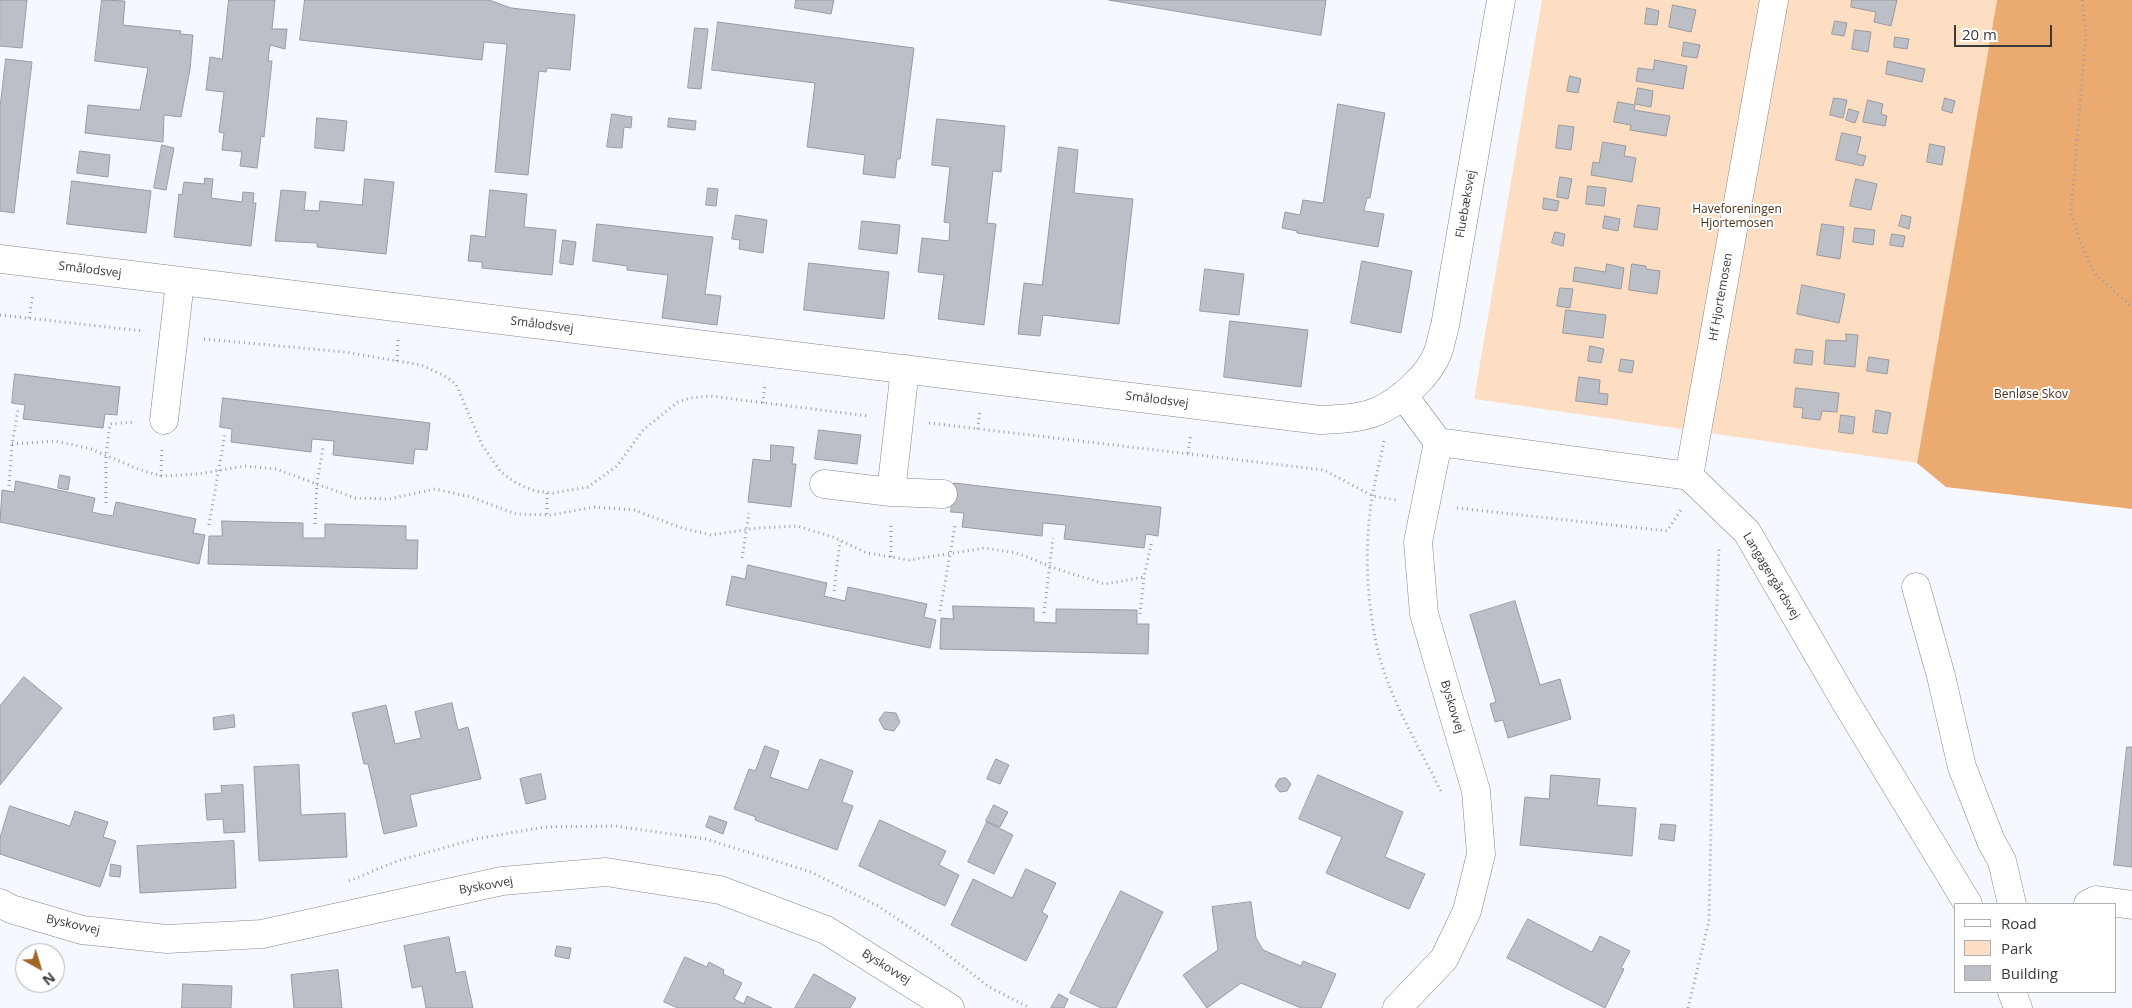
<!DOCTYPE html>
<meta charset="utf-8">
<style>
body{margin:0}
#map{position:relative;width:2132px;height:1008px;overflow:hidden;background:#f6f8ff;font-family:"Open Sans",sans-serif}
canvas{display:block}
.legend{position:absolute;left:1954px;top:903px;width:162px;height:90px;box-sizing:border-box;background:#fff;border:1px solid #b0b0b1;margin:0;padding:6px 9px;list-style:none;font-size:15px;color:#393a3d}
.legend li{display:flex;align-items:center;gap:10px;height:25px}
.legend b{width:25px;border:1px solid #b0b0b1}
.north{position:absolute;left:15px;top:943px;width:50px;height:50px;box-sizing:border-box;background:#fff;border:1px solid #b0b0b1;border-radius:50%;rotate:141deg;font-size:14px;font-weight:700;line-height:20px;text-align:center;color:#393a3d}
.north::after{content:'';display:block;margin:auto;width:18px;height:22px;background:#a26629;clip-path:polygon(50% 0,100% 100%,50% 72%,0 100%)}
.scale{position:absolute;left:1954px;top:25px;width:98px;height:22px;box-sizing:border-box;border:2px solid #393a3d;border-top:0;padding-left:6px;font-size:15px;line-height:18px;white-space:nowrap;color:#393a3d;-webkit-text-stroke:4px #fff;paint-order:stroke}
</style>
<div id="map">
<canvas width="2132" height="1008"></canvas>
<ul class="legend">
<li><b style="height:6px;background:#fff"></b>Road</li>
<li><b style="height:14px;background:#fedec3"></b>Park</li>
<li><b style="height:14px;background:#bcbfc5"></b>Building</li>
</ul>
<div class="north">N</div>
<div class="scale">20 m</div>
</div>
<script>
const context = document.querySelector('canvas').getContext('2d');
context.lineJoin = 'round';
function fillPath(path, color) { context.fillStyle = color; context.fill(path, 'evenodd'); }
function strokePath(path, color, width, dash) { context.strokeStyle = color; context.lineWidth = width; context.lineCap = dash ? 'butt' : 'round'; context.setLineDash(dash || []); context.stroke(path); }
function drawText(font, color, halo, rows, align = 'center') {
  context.font = font + ' "Open Sans",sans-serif'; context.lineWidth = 4; context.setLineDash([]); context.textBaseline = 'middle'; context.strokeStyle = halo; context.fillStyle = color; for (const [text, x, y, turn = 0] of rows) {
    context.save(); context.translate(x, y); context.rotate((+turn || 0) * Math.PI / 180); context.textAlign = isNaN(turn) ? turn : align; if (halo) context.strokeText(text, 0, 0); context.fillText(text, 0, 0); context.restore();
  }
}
const green = new Path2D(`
 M1542,0h455l-80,463 -443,-64z`);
const forest = new Path2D(`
 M1997,0h135v509l-186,-22 -29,-24z`);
const building = new Path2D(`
 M0,0h27l-5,48 -22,-2z
 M102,0l23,1 -2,24 58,6 -1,3 13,1 -3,34 -9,48 -17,-2 -1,27 -78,-9 3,-28 52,5 8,-42 -53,-7z
 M229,0h46l-3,29h15l-2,20 -15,-4 -2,16h4l-8,76 -3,-1 -4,32 -17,-2 2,-14 -20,-2 2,-17 -5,-1 5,-40 -18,-2 4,-33 12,2z
 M305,0h184l22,8 64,7 -5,55 -23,-2 -1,4 -7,-1 -11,104 -33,-3 12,-128 -23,-2 -2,18 -182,-20z
 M796,0h38l-3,14 -36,-6z
 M1109,0h217l-5,35z
 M1852,0h45l-6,26 -17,-4 2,-10 -25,-5z
 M1673,5l23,5 -5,22 -22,-5z
 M1647,8l12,3 -2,14 -12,-1z
 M1835,21l12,2 -3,13 -12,-2z
 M718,22l196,26 -14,111h-3l-2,19 -32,-4 2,-19 -58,-8 8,-64 -103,-13z
 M695,28l13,1 -7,60 -13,-1z
 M1855,30l16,2 -3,20 -16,-3z
 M1895,37l14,2 -2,10 -13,-2z
 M1684,42l16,3 -3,13 -15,-2z
 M6,59l26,3 -18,151 -14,-2v-103z
 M1655,60l32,6 -4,23 -47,-8 2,-13 15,2z
 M1888,61l37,8 -3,13 -36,-8z
 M1570,76l11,3 -3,14 -11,-2z
 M1638,88l15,3 -2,16 -16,-3z
 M1834,98l13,2 -4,18 -13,-3z
 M1945,98l10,3 -3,12 -10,-3z
 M1868,100l15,4 -2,10 6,2 -2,10 -22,-4z
 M1618,102l17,3 -1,5 36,6 -4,20 -36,-6 1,-5 -17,-3z
 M1338,104l47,9 -15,85h-3l-3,13 20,3 -6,33 -81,-14v-2l-15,-3 3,-16 15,3 3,-15 20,3z
 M1849,109l10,3 -4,11 -9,-3z
 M612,114l20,3 -1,11 -7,-1 -2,21 -15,-1z
 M317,118l30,3 -3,30 -29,-3z
 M669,118l27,3 -1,9 -27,-3z
 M937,119l68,7 -4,46 -8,-1 -6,52 9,1 -12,101 -46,-6 6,-44 -26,-3 4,-34 27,3 1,-18 -6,-1 6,-55 -18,-2z
 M1559,125l15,2 -3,23 -15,-2z
 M1842,133l19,4 -4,17 9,2 -3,10 -27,-6z
 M1603,142l23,4 -2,10 12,2 -4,24 -41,-7 2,-13 6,1z
 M1930,144l15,3 -3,18 -15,-3z
 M162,145l12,3 -8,42 -12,-2z
 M1059,147l19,3 -4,43 59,6 -14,125 -76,-9 -3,21 -22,-2 6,-51 18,2z
 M80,151l30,4 -2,22 -31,-4z
 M1560,177l12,2 -4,20 -11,-2z
 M205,178l8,1 -2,19 31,4 1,-10 11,1 -1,10h3l-5,43 -77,-9 5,-43 3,1 2,-13 20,2z
 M365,179l29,3 -8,72 -69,-7v-4l-42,-2 6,-51 25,2 -2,18 15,1 1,-10 42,4z
 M1856,179l21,5 -6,26 -21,-4z
 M72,181l79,10 -5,42 -79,-9z
 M1588,186l18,2 -2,18 -18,-2z
 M708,188l10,1 -2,17 -10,-1z
 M490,190l37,4 -3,33 32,3 -4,45 -70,-7v-6l-14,-1 3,-26 14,2z
 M1544,198l15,3 -2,10 -14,-2z
 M1638,205l22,3 -3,22 -23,-3z
 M736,215l31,5 -4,33 -24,-4 1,-9 -8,-1z
 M1902,215l9,2 -2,12 -10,-3z
 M1605,216l15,3 -2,12 -15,-3z
 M862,221l38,4 -3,29 -38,-5z
 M597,224l116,13 -8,57 16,2 -4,29 -55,-7 6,-43 -41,-5v-4l-34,-5z
 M1822,224l22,3 -4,32 -23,-4z
 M1855,228l20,2 -2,15 -20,-3z
 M1555,232l10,2 -2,12 -11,-3z
 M1892,234l13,2 -2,11 -13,-2z
 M563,240l13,2 -3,23 -13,-2z
 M1362,261l50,10 -11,62 -50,-10z
 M809,263l80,9 -5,47 -80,-9z
 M1607,264l17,4 -3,21 -48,-8 2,-14 30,5z
 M1632,264l14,2v3l14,2 -3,23 -28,-4z
 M1205,269l39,5 -5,41 -39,-4z
 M1802,285l43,9 -6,29 -42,-9z
 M1560,288l13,1 -3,19 -13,-2z
 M1566,310l40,5 -3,23 -40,-5z
 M1230,321l78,9 -7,57 -77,-10z
 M1846,334l12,1 -3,32 -31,-3 2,-24 20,1z
 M1590,346l14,3 -3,14 -13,-2z
 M1796,349l17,2 -1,14 -18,-2z
 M1869,357l20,3 -2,14 -20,-3z
 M1621,359l13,2 -2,12 -13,-2z
 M15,374l105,13 -3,28 -12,-1 -2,14 -80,-9 2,-14 -13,-2z
 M1579,377l21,3 -1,13 9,1 -1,11 -31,-4z
 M1796,388l43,5 -2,19 -15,-1 -2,9 -18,-2 1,-10 -9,-1z
 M223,398l207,25 -3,27 -12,-1 -2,15 -80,-9 1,-14 -22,-2 -1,13 -80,-10 1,-13 -12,-2z
 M1876,410l15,3 -4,21 -14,-2z
 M1841,415l14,2 -2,17 -14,-2z
 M819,430l42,5 -4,29 -42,-5z
 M771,445l23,2 -2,17h4l-5,43 -43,-5 5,-43 17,2z
 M60,475l10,2 -2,13 -10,-2z
 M16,481l79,17 -3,14 9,2 12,2 3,-14 80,17 -3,14 12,2 -6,29 -199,-42 2,-32 12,2z
 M954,483l207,24 -3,29 -12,-2 -2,14 -80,-9 2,-14 -23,-2 -1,13 -80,-9 2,-14 -13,-1z
 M222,521l81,2v15h22v-14l81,2v14h12l-1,29 -209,-5 1,-28h13z
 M748,565l79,18 -3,13 21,5 3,-14 79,17 -3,13 12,3 -6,28 -204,-43 6,-29 13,3z
 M1515,601l25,84 20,-6 11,40 -63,19 -5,-18 -8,2 -5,-18 6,-2 -26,-87z
 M953,606l81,2v14l22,1v-14l81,1v14h12l-1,30 -208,-5 1,-31 12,1z
 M24,677l38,31 -62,77v-79z
 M452,703l6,27 10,-3 13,52 -71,16 7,31 -33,8 -16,-70h-4l-12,-51 34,-8 9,39 26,-6 -6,-26z
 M885,712l11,1 4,9 -6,9 -10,-2 -5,-9z
 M234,715l1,12 -21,3 -1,-12z
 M765,746l14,5 -9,26 38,13 12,-31 33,12 -11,31 11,4 -16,44 -82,-30 1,-3 -22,-8 15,-40 6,2z
 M2127,747h5v120l-18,-2z
 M996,759l13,6 -9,19 -13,-5z
 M299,765l2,50 44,-2 2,44 -88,4 -5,-94z
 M541,774l5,25 -20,5 -6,-25z
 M1318,775l85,37 -18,45 40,17 -16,35 -83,-36 16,-36 -43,-18z
 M1551,775l49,4 -3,26 39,3 -4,48 -112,-11 5,-48 24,2z
 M1286,778l5,6 -4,7 -7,1 -5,-6 4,-7z
 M243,785l2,47 -21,1 -1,-14 -16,1 -2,-26 17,-1 -1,-7z
 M994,805l14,7 -8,15 -14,-6z
 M10,806l60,20 5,-15 33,11 -5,15 13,4 -16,46 -100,-33v-16z
 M710,816l17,6 -4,12 -17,-7z
 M880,820l66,31 -7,14 20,10 -14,31 -86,-40z
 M987,822l26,13 -19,39 -26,-12z
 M1661,824l15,1 -2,16 -15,-2z
 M234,841l2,47 -96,5 -3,-47z
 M111,864l10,2 -1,11 -10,-1z
 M1026,869l30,14 -14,29 6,4 -22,45 -75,-36 22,-46 39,19z
 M1121,891l42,21 -47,96h-15l-31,-15z
 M1251,902l5,36 7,12 38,16 2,-5 33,13 -15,34h-20l-60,-25 -34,25 -24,-33 35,-25 -6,-43z
 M1528,919l64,33 8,-16 30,15 -9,17 3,1 -19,39 -98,-50z
 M449,937l7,36 9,-2 8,37h-47l-4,-22 -10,2 -8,-42z
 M557,946l14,2 -2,11 -14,-3z
 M685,957l22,10 2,-5 15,8 -1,4 19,9 -8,16 10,5 3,-8 25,12h-94l-14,-6z
 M338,970l4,38h-48l-3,-33z
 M814,974l42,24 -6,10h-55z
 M183,984l49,2 -1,22h-49z
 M1059,994l9,5 -4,9h-13z`);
const path = new Path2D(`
 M2082,0l4,33 -15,179 9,29 14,32 38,34
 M0,315l143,16
 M29,318l4,-24
 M204,339l141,13 76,13 22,10 13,9 26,61 19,27 15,11 19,8 18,2 35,-6 29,-21 26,-36 35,-28 12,-4 20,-2 159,20
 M397,361l1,-22
 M763,403l2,-20
 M929,423l395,47 49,26 23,4
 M978,429l2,-20
 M1384,441c-4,21 -10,42 -13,63 -7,49 -4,103 8,151 13,48 41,94 63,138
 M12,444l44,-3 35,8 47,20 23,7 37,-2 47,-8 31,3 79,29 34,1 46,-10 36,8 45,17 34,1 45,-8 39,3 48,18 29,7 46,-7 40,-2 36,11 34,16 42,7 76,-12 32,5 40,16 48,15 39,-7
 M1188,453l3,-19
 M161,476l1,-27
 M9,486l3,-42 6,-34
 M547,493v22
 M106,503v-48l4,-31 24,-2
 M1457,508l210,23 14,-21
 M315,524l2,-41 6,-35
 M209,525l16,-91
 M891,557v-34
 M742,558l7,-45
 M834,591l6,-50
 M940,611l15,-85
 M1044,613l9,-75
 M1140,614l4,-37 8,-37
 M349,881l48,-20 78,-22 70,-12 70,-1 91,13 105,33 67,34 55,37 56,44 41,21
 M1688,1008l21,-87 5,-241 5,-131`);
const minor = new Path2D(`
 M0,259l1320,161c19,-1 40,-1 58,-9 21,-9 52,-36 60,-59 3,-8 4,-17 7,-26l56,-326
 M164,420l16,-138
 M1438,442l251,34 58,56 98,169 123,203
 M1689,476l85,-476
 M824,484l67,8 52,2
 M891,492l14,-123
 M1916,587l25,89 21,91 29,74 11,20 10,43
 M0,903l11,6 71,21 85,9 95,-5 240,-53 104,-9 114,18 106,40 124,78
 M2088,904l8,-4 36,5
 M2012,992l6,16
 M1397,1008l47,-49 23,-48 14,-57 -5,-63 -52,-177 -6,-72 20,-100 -35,-47`);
const streetNames = [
 ["Fluebæksvej",1466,204,-80],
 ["Smålodsvej",90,270,7],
 ["Hf Hjortemosen",1721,297,-80],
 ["Smålodsvej",542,325,7],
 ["Smålodsvej",1157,400,7],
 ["Langagergårdsvej",1771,576,59],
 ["Byskovvej",1452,707,73],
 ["Byskovvej",486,886,-10],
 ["Byskovvej",73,925,13],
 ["Byskovvej",886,967,32]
];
const parkNames = [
 ["Haveforeningen",1737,210],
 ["Hjortemosen",1737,224],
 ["Benløse Skov",2031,395]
];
fillPath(green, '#fedec3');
fillPath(forest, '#ebab70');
fillPath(building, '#bcbfc5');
strokePath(building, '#999ba1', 1);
strokePath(minor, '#85878d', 29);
strokePath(path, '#9b9da2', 3, [1, 4]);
strokePath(minor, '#fff', 28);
drawText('12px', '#393a3d', '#fff', streetNames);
drawText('12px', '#4c3218', '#fff', parkNames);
</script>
